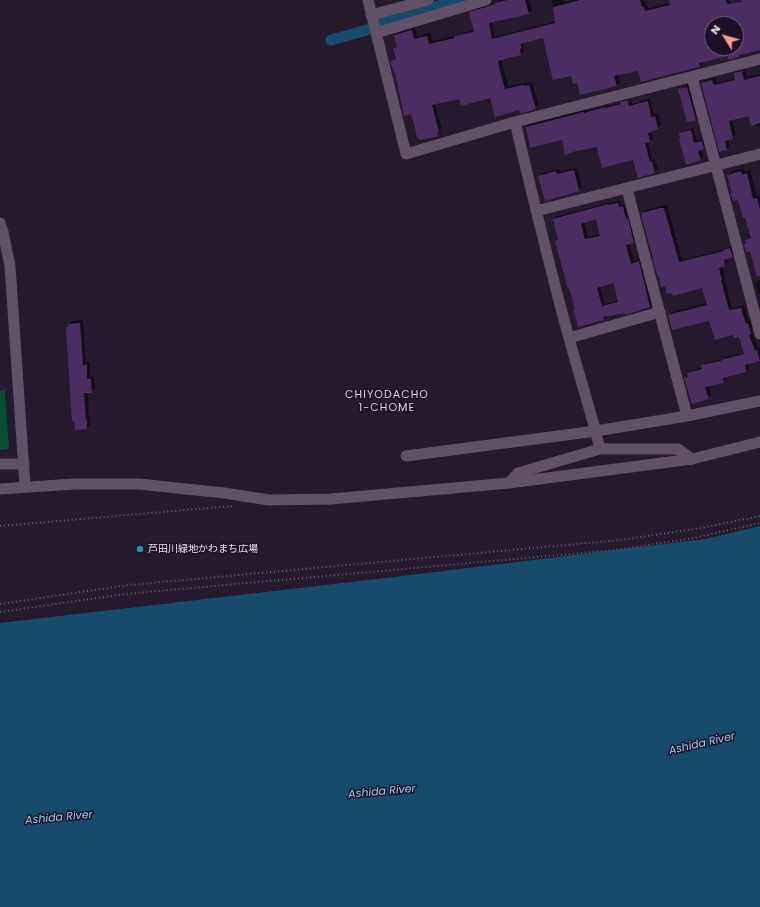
<!DOCTYPE html>
<meta charset="utf-8">
<style>
body{margin:0}
#map{position:relative;width:760px;height:907px;overflow:hidden;background:#25192e;font-family:Poppins,sans-serif}
canvas{display:block}
.north{position:absolute;left:704px;top:16px;width:40px;height:40px;box-sizing:border-box;background:#1c1024;border:1px solid #6f6476;border-radius:50%;rotate:307deg;font-size:11px;font-weight:700;line-height:16px;text-align:center;color:#ebe3f2}
.north::after{content:'';display:block;margin:auto;width:14px;height:18px;background:#f59c92;clip-path:polygon(50% 0,100% 100%,50% 72%,0 100%)}
</style>
<div id="map">
<canvas width="760" height="907"></canvas>
<div class="north">N</div>
</div>
<script>
const context = document.querySelector('canvas').getContext('2d');
context.lineJoin = 'round';
function fillPath(path, color) { context.fillStyle = color; context.fill(path, 'evenodd'); }
function strokePath(path, color, width, dash) { context.strokeStyle = color; context.lineWidth = width; context.lineCap = dash ? 'butt' : 'round'; context.setLineDash(dash || []); context.stroke(path); }
function drawText(font, color, halo, rows, align = 'center') {
  context.font = font + ' Poppins,"Noto Sans JP",sans-serif'; context.lineWidth = 3; context.setLineDash([]); context.textBaseline = 'middle'; context.strokeStyle = halo; context.fillStyle = color; for (const [text, x, y, turn = 0] of rows) {
    context.save(); context.translate(x, y); context.rotate((+turn || 0) * Math.PI / 180); context.textAlign = isNaN(turn) ? turn : align; if (halo) context.strokeText(text, 0, 0); context.fillText(text, 0, 0); context.restore();
  }
}
const green = new Path2D(`
 M5,390l4,59 -9,1v-59z`);
const water = new Path2D(`
 M760,526v381h-760v-284l394,-46 311,-38z`);
const shadow = new Path2D(`
 M499,0h30l3,10 -4,3 -36,9 3,15 61,-16 -4,-21h11l1,2 9,-2h71l4,8 22,-5v-3h59l2,9 13,-3 -1,-6h17v50l-19,3 -3,3 -9,-1 -26,6v2l-3,3 -61,3 -21,5 2,8 -3,3 -39,-4 -7,-7 -27,-37 -20,5v2l-1,2 1,5 -3,3 -20,5 7,27 19,-4 1,1 4,-1 7,23 -3,3 -16,1 -29,-12 -31,1 -25,6 7,24 -2,1 1,3 -3,3 -17,4 -9,-26 -21,-52 4,-3 2,-1 -2,-9 3,-3 -3,-10 4,-3 16,-5 2,9 13,-3 3,8 24,-6 2,-1 15,-4 -4,-17 3,-4 25,-7zM712,24h24v24h-24z
 M745,68l2,9 13,-3v51l-4,1v-3l-7,-8 -17,4 4,15 -3,4 -5,1 2,7 -4,3 -24,-66 3,-3 11,-3 1,6 19,-5 -1,-5 3,-3z
 M690,84l9,32 -3,3 -8,2 -8,-32 2,-2z
 M631,98l1,6 18,-5 4,15 4,-1 3,12 -3,3 -7,3 2,7 -3,3h-2l4,19 3,-1 3,10 -3,3 -16,4 -5,-18 -37,-12 -35,-7 -31,7 -4,-19 2,-3 58,-15v2l20,-6 1,1 13,-3 3,-3z
 M693,128l4,13 8,-2 1,7 -2,2 -3,1 2,8 -2,3 -21,-26 3,-3z
 M577,168l5,19 -3,3 -34,9 -6,-23 3,-3 17,-4 1,3z
 M744,168l1,4 5,-2 7,26 3,-1v65l-14,-16 1,-1 -1,-3 5,-4 -13,-37 -5,-7 -5,-17 4,-4z
 M620,200l2,5 3,-1 4,13 1,-1 6,23 -3,3 -4,1 5,18 8,-2 11,45 -3,3 -44,9 -3,3 -29,-9 2,-2 -20,-67 3,-3 -5,-19 3,-3 11,-2 43,-12v1zM597,218l4,16 -13,3 -4,-15zM613,282l6,18 -15,4 -4,-18z
 M664,205h3l15,55 44,-11 2,-2 5,-1 2,7 -3,4 -5,1 1,4 -3,4h-3l3,10 -1,1 8,31 12,-3 5,16h2l2,9 -1,1 6,17h2v12l-12,3 1,5 -3,3 -20,5v3l-3,3 -14,4 2,9 -3,3 -23,-19 3,-3v-2l3,-3 12,-4 -1,-1 3,-3 19,-4 1,-2 19,-4 -4,-17 -7,-2 -23,-15 -41,-4 3,-3 35,-9 -4,-16 -30,8 -30,-82 3,-3z
 M759,280h1v14h-2l-3,-10z
 M83,320l3,42h4v14h4l1,12 -4,4h-3l1,25h1v8l-3,3 -20,-100 5,-7z`);
const canal = new Path2D(`
 M381,22l79,-22
 M331,40l36,-10`);
const building = new Path2D(`
 M507,0h18l4,14 -40,9 3,16 63,-16 -2,-16 27,-7h60l2,7h2l1,4 25,-6 -1,-5h57l1,4 16,-2 -1,-2h18v50l-21,5v2h-1l-8,3 -2,-1v-3l-29,7 1,4 -37,9h1l-23,6 -3,-11 -24,5 3,10 -37,9 -3,-12 -4,1 -2,-8 -18,4 -10,-42 -23,6 2,4 -2,1 1,6 -23,6 2,10 5,18 19,-4 1,1 4,-1 7,24 -16,5 -1,-4 -24,7 -5,-19 -29,8 -2,-7 -27,6 7,27 -2,1 1,3 -18,4 -3,-3 -6,-23 -7,2 -9,-43h-1l-4,-12 6,-2 -3,-11 4,-1 -3,-12 18,-5 2,9 13,-3 2,8 26,-6 -1,-2 20,-4 -5,-20 26,-8v-1zM712,24h24v24h-24z
 M742,71l2,9 16,-4v47l-9,3 -2,-10 -20,5 4,18 -8,2 2,9 -8,2 -18,-69 11,-3 2,5 21,-5 -1,-7z
 M687,87l9,33 -9,2 -9,-33z
 M628,100l1,6 19,-5 3,16 4,-1 3,13 -10,4 2,9 -5,1 5,19 2,-1 3,12 -17,5 -5,-18 -31,8 -5,-21 -21,4 -11,4 -3,-15 -32,8 -4,-21 58,-15v1l21,-6v1l16,-4 -1,-2z
 M691,130l3,13 8,-2 2,8 -6,2 3,9 -15,5 -7,-26 1,-1 -1,-5z
 M574,170l5,21 -34,10 -7,-25 18,-5 1,3z
 M741,171l1,4 5,-2 6,26 4,-1 3,11v67l-3,1 -7,-26 -4,1 -2,-8h2l-1,-4 6,-2 -6,-20h-2l-5,-18 -5,1 -3,-8h2l-5,-18z
 M618,203l1,4 4,-1 3,13 2,-1 6,25 -8,2 5,19 8,-3 11,46 -25,8v-2l-22,4 1,3 -26,7 -5,-18h2l-6,-21 -1,1 -13,-48 3,-1 -5,-21 55,-15v1zM596,219l4,17 -15,3 -4,-15zM613,283l1,2 4,17 -16,4 -5,-18z
 M660,208h4l15,54 45,-11 -1,-1 7,-2 3,9 -9,3 1,6 -6,2 3,12h-1l8,30 12,-2 5,16 2,-1 3,11 -2,1 6,16 2,-1 3,11 -15,4 1,7 -23,6 1,5 -19,4 4,12 -17,5 -8,-26 4,-1 -1,-4 15,-4 -1,-4 20,-4v-1l23,-6 -5,-17 -6,1v-3l-18,5 -6,-19 -37,9 -4,-15 39,-10 -5,-17 -29,8 -1,-3 -5,1 -2,-8 -4,1 -2,-10h-1l-6,-19h1l-12,-43h1v-2z
 M80,323l3,42h4v14h4l1,14h-8l2,27h1v9l-12,1 -1,-9h-2l-6,-94h2v-3z`);
const path = new Path2D(`
 M0,526l232,-20
 M0,604l129,-19 492,-45 80,-12 59,-12
 M0,612l125,-18 490,-44 79,-12 66,-15`);
const minor = new Path2D(`
 M368,0l38,154 109,-32 245,-63
 M371,15l57,-15
 M376,33l110,-33
 M692,77l24,89 44,168
 M515,122c17,72 34,144 54,216 10,37 22,74 31,111h78l14,10
 M627,189l60,227
 M536,211l224,-57
 M569,338l91,-26
 M406,456l190,-25 91,-15 73,-15
 M0,464h24
 M509,483l9,-10 82,-24`);
const tertiary = new Path2D(`
 M0,223l3,9 7,34 15,220
 M0,489l74,-5h65l85,9 45,7 62,-1 178,-16 183,-24 68,-17`);
const markers = [
 [140,549,4,"#0f9aa8"]
];
const poiNames = [
 ["芦田川緑地かわまち広場",148,549]
];
const neighbourhoodNames = [
 ["CHIYODACHO",387,395],
 ["1-CHOME",387,408]
];
const waterNames = [
 ["Ashida River",702,744,-13],
 ["Ashida River",382,792,-5],
 ["Ashida River",59,818,-5]
];
fillPath(green, '#064e31');
fillPath(water, '#174b6b');
fillPath(shadow, '#0007');
strokePath(canal, '#174b6b', 11);
fillPath(building, '#4c2d62');
strokePath(path, '#6a5f72', 2, [1, 3]);
strokePath(minor, '#605068', 11);
strokePath(tertiary, '#605068', 11);
for (const [x, y, r, color] of markers) { const dot = new Path2D(); dot.arc(x, y, r, 0, 2 * Math.PI); context.fillStyle = color; context.fill(dot); strokePath(dot, '#1c1024', 1.5); }
drawText('10px', '#ebe3f2', '#1c1024', poiNames, 'left');
context.letterSpacing = '1px';
drawText('11px', '#dfd0ec', '#1c1024', neighbourhoodNames);
context.letterSpacing = '0px';
drawText('italic 11px', '#99ccf2', '#1c1024', waterNames);
</script>
